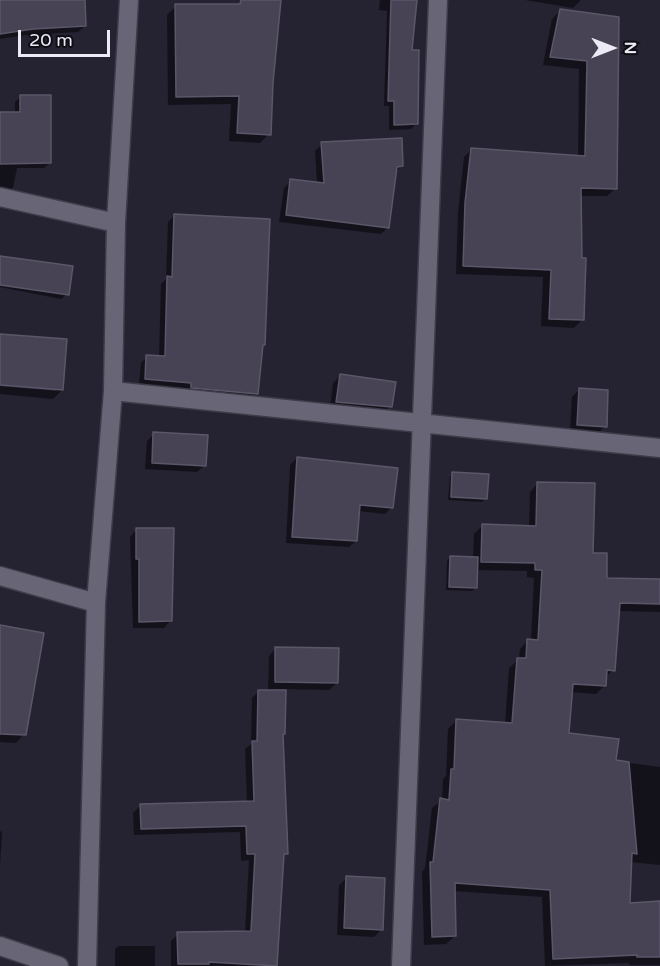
<!DOCTYPE html>
<style>
body{margin:0}
#map{position:relative;width:660px;height:966px;overflow:hidden;background:#252231;font-family:"Varela Round",sans-serif}
canvas{display:block}
.north{position:absolute;left:582px;top:18px;width:60px;height:60px;-webkit-text-stroke:4px #0e0d13;paint-order:stroke;rotate:90deg;font-size:16px;font-weight:700;line-height:24px;text-align:center;color:#eceaf5}
.north::after{content:'';display:block;margin:auto;width:21px;height:27px;background:#eceaf5;clip-path:polygon(50% 0,100% 100%,50% 72%,0 100%)}
.scale{position:absolute;left:18px;top:30px;width:92px;height:27px;box-sizing:border-box;border:3px solid #eceaf5;border-top:0;padding-left:8px;font-size:18px;line-height:21px;white-space:nowrap;color:#eceaf5;-webkit-text-stroke:4px #0e0d13;paint-order:stroke}
</style>
<div id="map">
<canvas width="660" height="966"></canvas>
<div class="north">N</div>
<div class="scale">20 m</div>
</div>
<script>
const context = document.querySelector('canvas').getContext('2d');
context.lineJoin = 'round';
function fillPath(path, color) { context.fillStyle = color; context.fill(path, 'evenodd'); }
function strokePath(path, color, width, dash) { context.strokeStyle = color; context.lineWidth = width; context.lineCap = dash ? 'butt' : 'round'; context.setLineDash(dash || []); context.stroke(path); }
const shadow = new Path2D(`
 M0,0h83l2,26 -7,6 -52,3 -26,4z
 M380,0h36l-5,52 5,72 -5,5 -22,1v-24h-5l3,-95 -8,-1z
 M525,0h56l-8,8z
 M176,6l96,77 -3,51 -9,9 -31,-2 2,-37 -63,1 -1,-90z
 M560,11l58,7 -2,170 -9,8h-27l2,124 -8,8 -33,-2 2,-49 -87,-3 2,-62 6,-55 8,-8 106,8 1,-88 -36,-4 9,-46z
 M21,96l29,67 -6,5h-27l-4,20 -6,6 -7,-2v-79l15,1v-12z
 M322,144l80,22 -7,6 -7,55 -7,7 -102,-12 5,-34 7,-7 26,3 -2,-33z
 M175,215l89,130 -2,1 -5,48 -7,6 -65,-6v-5l-46,-4 2,-22 6,-6 12,1 2,-74 5,-5 2,-57z
 M0,253v5l68,35 -7,6 -61,-12z
 M0,335l62,55 -9,9 -53,-5v-8l56,5v-3l-56,-5z
 M341,375l49,31 -7,8 -53,-6 3,-25z
 M579,390l26,36 -7,8 -28,-2 2,-35z
 M154,434l51,31 -8,7 -52,-3 2,-28z
 M297,458l95,49 -7,7 -27,-3 -2,30 -7,6 -63,-4 4,-78z
 M453,474l33,25 -4,3 -34,-2 2,-23z
 M538,483l53,71 14,25 55,2v31l-42,-1 -5,59 -8,8 -1,8 -8,8 -25,-2 -3,43 47,26 45,6v98l-30,-3 -2,43 32,-2v62h-31v-2l-84,3 -3,-69 -89,-6 2,45 -9,8 -22,1 -2,-73 3,-4 7,-60 10,-8 1,-21 3,-3 2,-47 8,-8 49,3 4,-56 10,-9 1,-10 8,-9 3,1 3,-63 -7,-1v-6l-51,-1 -1,18 -3,3 -26,-1 1,-29 3,-4 23,1 1,-24 8,-8 47,2 1,-36z
 M137,529l34,91 -7,8h-31l-3,-91z
 M0,627l24,107 -8,9 -16,-1z
 M276,648l61,35 -8,7 -45,-1v44l-2,3 4,117 -4,4 -7,109h-104v-25l7,-7 67,-1 4,-73 -8,1 -1,-29 -106,3 -1,-22 7,-7 107,-4 -2,-53 6,-5 1,-46 7,-7 9,1 1,-36z
 M0,831l2,1 -2,36z
 M347,878l34,52 -7,7 -37,-2 2,-50z
 M119,946h36v20h-40v-17z`);
const building = new Path2D(`
 M0,0h85l1,26 -53,3 -33,5z
 M241,0h40l-8,83 -2,52 -34,-2 2,-37 -63,1 -1,-93h65z
 M391,0h26l-5,50h7l-1,74 -24,1v-24h-6z
 M560,9l59,8 -2,172 -36,-1 1,70h4l-2,62 -35,-1 2,-49 -88,-4 2,-63 6,-55 114,8 2,-95 -37,-4z
 M20,95h31v68l-51,1v-52h20z
 M402,138l1,28 -6,1 -8,61 -103,-13 4,-36 34,4 -3,-41z
 M174,214l96,5 -5,126h-2l-5,49 -67,-6v-5l-46,-4 1,-24 19,1 2,-80 5,1z
 M0,256l73,10 -4,29 -69,-10z
 M0,334l67,5 -4,51 -63,-5z
 M340,374l56,8 -4,25 -56,-5z
 M579,388l29,2 -1,37 -30,-2z
 M153,432l55,3 -2,31 -54,-3z
 M297,457l101,11 -5,40 -33,-3 -3,36 -65,-4z
 M452,472l37,2 -2,25 -36,-2z
 M537,482l58,1 -2,70h14v25l53,1v25l-40,-1 -5,68 -8,-1 -1,16 -33,-2 -4,49 50,6 -3,21 13,2 8,92 -5,-1 -2,50 30,-2v56h-23v-2l-84,4 -3,-69 -95,-7 1,53 -24,1 -2,-75h3l7,-64 9,2 2,-31h3l2,-50 56,4 5,-65h9l1,-19 11,1 4,-70h-7v-7l-54,-1 1,-38 54,2z
 M136,528h38l-2,93 -33,1v-63h-3z
 M450,556l28,1 -1,31 -28,-1z
 M0,625l44,8 -18,102 -26,-1z
 M275,647l64,1 -1,35 -63,-1z
 M258,690h28l-1,44h-2l5,120h-4l-7,112 -68,-4v2h-31l-1,-32 74,-1 4,-77h-8l-1,-28 -105,3 -1,-25 114,-3 -2,-60h5z
 M346,876l39,2 -2,52 -39,-2z`);
const minor = new Path2D(`
 M0,197l116,26
 M113,391l547,57
 M0,576l96,27
 M0,946l59,20
 M87,966l9,-363 17,-212 3,-168 13,-223
 M401,966l37,-966`);
fillPath(shadow, '#0007');
fillPath(building, '#474354');
strokePath(building, '#5b5769', 1.5);
strokePath(minor, '#3f3c49', 21);
strokePath(minor, '#686577', 18);
</script>
